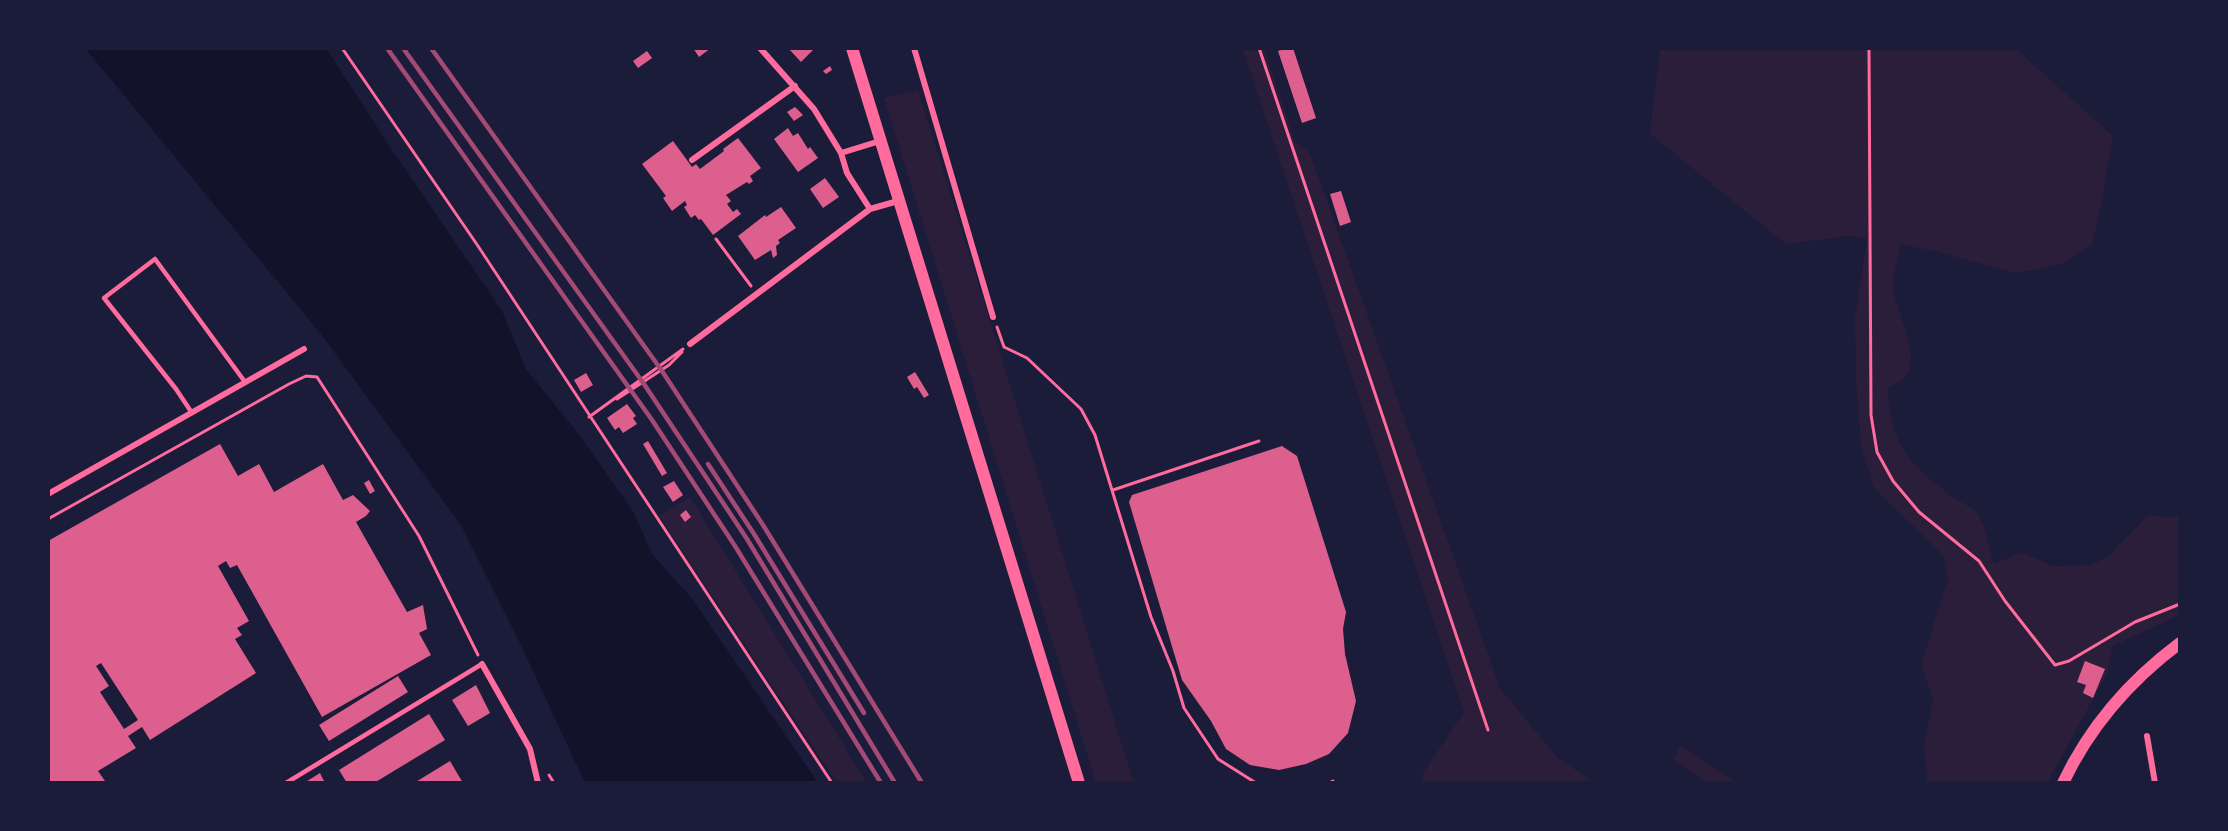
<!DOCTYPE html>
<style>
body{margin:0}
#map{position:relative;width:2228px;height:831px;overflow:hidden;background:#1b1b3a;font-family:Mulish,sans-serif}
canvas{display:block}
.frame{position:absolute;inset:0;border:50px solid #1b1b3a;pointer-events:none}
</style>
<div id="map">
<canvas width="2228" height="831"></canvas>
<div class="frame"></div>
</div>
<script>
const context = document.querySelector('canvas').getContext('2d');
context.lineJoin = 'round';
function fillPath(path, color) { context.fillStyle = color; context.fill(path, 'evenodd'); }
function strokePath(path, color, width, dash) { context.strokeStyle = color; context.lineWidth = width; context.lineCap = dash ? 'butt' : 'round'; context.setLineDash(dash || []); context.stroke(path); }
const green = new Path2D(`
 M1242,48h22l31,93 15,12 190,535 58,70 37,25h-172v-10l41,-61z
 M1660,48h355l98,88 -12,69 -9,40 -29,19 -47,9 -85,-23 -30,-5c-3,15 -9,31 -7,47 3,24 32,68 7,89 -4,2 -9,4 -13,6 1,56 22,78 65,110 7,5 17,9 23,15 9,9 14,40 18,52l27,-12 32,14 36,-1 19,-8 39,-41 33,1v98l-67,31 -6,28 -60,109h-120l-3,-39 9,-45 -12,-34 27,-87 -4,-22 -70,-68 -13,-43 -5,-63 -1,-65 12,-78 -18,-3 -63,8 -136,-110z
 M918,90l216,693h-38l-212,-685z
 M690,497l177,286h-30l-178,-267z
 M1680,746l59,37h-31l-35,-23z`);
const water = new Path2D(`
 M85,48h241l64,99 112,164 24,58 54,67 54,77 18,41 41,46 125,183h-233l-65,-140 -59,-118 -140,-191z`);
const building = new Path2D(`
 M693,48h18l-12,9z
 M788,48h23l2,2 -12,12z
 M1288,48h5l23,70 -14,5 -24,-72z
 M647,51l5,7 -14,10 -5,-7z
 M830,66l2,4 -6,4 -3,-3z
 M795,107l8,8 -9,6 -7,-9z
 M788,128l5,8 5,-3 10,16 2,-2 8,11 -20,14 -24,-33z
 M738,138l23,30 -11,8 3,5 -4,3 -2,-2 -21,13 5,6 -4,3 6,8 4,-3 4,5 -28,21 -12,-16 -2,1 -4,-5 -4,3 -7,-11 3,-2 -2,-4 -13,10 -9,-13 3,-2 -24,-32 31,-23 19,26 4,-3 4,5 24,-18 -1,-2z
 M825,178l14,19 -16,11 -13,-19z
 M1341,191l10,31 -11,4 -10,-32z
 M781,207l15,21 -18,12 2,3 -4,3 1,9 -4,3 -2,-8 -16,10 -17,-24 27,-21 1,2z
 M915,372l14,23 -5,3 -7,-11 -3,2 -7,-12z
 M586,373l7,12 -12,7 -7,-12z
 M627,404l9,12 -3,2 4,6 -14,9 -4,-6 -4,3 -8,-12z
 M648,441l19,32 -5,3 -19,-32z
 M220,444l18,32 21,-12 15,28 49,-28 20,36 10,-5 17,16 -4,5 -10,6 51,90 16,-7 4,24 -8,4 12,22 -109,62 -85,-152 -7,3 -4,-7 -8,5 31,55 -12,7 5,7 -7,4 21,34 -106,67 -8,-13 -14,9 8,12 -38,23 7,10 -3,2h-54v-242zM101,663l37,57 -14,9 -24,-37 9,-6 -13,-20z
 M1282,446l15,10 49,156 -3,17 2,25 11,47 -8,32 -19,21 -23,10 -27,6 -29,-5 -24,-16 -15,-28 -29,-41 -53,-178 3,-7z
 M369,480l6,11 -5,3 -6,-11z
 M674,481l9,14 -10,7 -10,-15z
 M686,510l5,7 -6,5 -5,-7z
 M2085,661l20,8 -12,29 -10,-5 3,-8 -9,-3z
 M398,676l10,16 -79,49 -10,-16z
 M476,685l14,28 -22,13 -16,-26z
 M429,714l16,26 -71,43h-27l-8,-13z
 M450,761l13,22h-49z
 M320,773l5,10h-21z`);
const path = new Path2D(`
 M342,48l136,198 354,537
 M1259,48l229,682
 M1869,48l2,367 6,37 16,29 26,31 60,49 26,40 50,64 14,-4 66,-39 45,-18
 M716,239l35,47
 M997,327l7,20 23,11 54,51 14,26 56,182 22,54 11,37 34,51 38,24
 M617,399l52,-34 13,-13
 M589,417l94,-68
 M1113,490l146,-49
 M48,519l241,-135 17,-8 11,1 102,159 59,119
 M549,775l5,8
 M1329,783l4,-2`);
const service = new Path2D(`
 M192,413l-16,-24 -72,-91 51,-39 90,123
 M286,783l196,-119`);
const minor = new Path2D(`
 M760,48l54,61 27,44 6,20 23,36 28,-8
 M914,48l79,269
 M841,153l39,-12
 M692,160l103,-74
 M690,344l180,-135
 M48,494l256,-145
 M482,664l48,85 8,34
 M2147,736l8,47`);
const secondary = new Path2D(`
 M852,48l227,735
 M2063,783c27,-57 66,-102 117,-140`);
const rail = new Path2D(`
 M387,48l265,372 83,126 146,237
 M403,48l241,336 103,155 148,244
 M431,48l231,323 101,154 159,258
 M708,464l46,70 110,179`);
fillPath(green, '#2a1e3b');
fillPath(water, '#12122b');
fillPath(building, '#dd5f8e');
strokePath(path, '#ff6b9d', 3);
strokePath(service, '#ff6b9d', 4.5);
strokePath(minor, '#ff6b9d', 6);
strokePath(secondary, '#ff6b9d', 12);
strokePath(rail, '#a44b75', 4.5);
</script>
